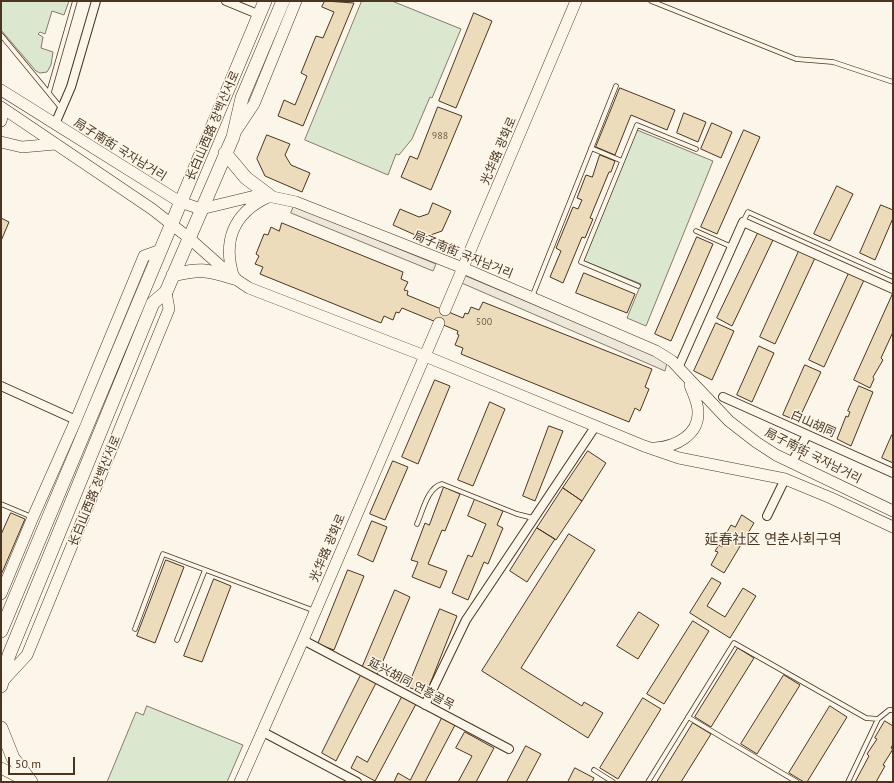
<!DOCTYPE html>
<meta charset="utf-8">
<style>
body{margin:0}
#map{position:relative;width:894px;height:783px;overflow:hidden;background:#fbf6e9;font-family:"PT Sans",sans-serif}
canvas{display:block}
.frame{position:absolute;inset:0;border:2px solid #4a3520;pointer-events:none}
.scale{position:absolute;left:8px;top:757px;width:67px;height:18px;box-sizing:border-box;border:2px solid #4a3520;border-top:0;padding-left:5px;font-size:12px;line-height:14px;white-space:nowrap;color:#4a3520;-webkit-text-stroke:3px #fbf6e9;paint-order:stroke}
</style>
<div id="map">
<canvas width="894" height="783"></canvas>
<div class="frame"></div>
<div class="scale">50 m</div>
</div>
<script>
const context = document.querySelector('canvas').getContext('2d');
context.lineJoin = 'round';
function fillPath(path, color) { context.fillStyle = color; context.fill(path, 'evenodd'); }
function strokePath(path, color, width, dash) { context.strokeStyle = color; context.lineWidth = width; context.lineCap = dash ? 'butt' : 'round'; context.setLineDash(dash || []); context.stroke(path); }
function drawText(font, color, halo, rows, align = 'center') {
  context.font = font + ' "PT Sans","Noto Sans SC","Noto Sans KR",sans-serif'; context.lineWidth = 3; context.setLineDash([]); context.textBaseline = 'middle'; context.strokeStyle = halo; context.fillStyle = color; for (const [text, x, y, turn = 0] of rows) {
    context.save(); context.translate(x, y); context.rotate((+turn || 0) * Math.PI / 180); context.textAlign = isNaN(turn) ? turn : align; if (halo) context.strokeText(text, 0, 0); context.fillText(text, 0, 0); context.restore();
  }
}
const green = new Path2D(`
 M1,1h68l-5,14 -12,-4 -7,23 -5,-2 -2,2 5,3 -2,11 12,4 -2,13 -4,7 -7,1 -4,-2 -35,-41z
 M362,1h30l69,28 -29,69 -2,-1 -18,42 -13,16 -3,-1 -8,21 -83,-35z
 M637,130l76,31 -67,165 -19,-8 14,-34 -57,-23z
 M147,706l96,39 -16,37h-120l29,-70 7,3z`);
const parking = new Path2D(`
 M294,206l142,58 -3,7 -142,-58z
 M466,276l195,82 6,5 -2,8 -208,-90z`);
const building = new Path2D(`
 M325,1l29,2 -51,123 -25,-10 6,-16 11,5 12,-29 -6,-3 15,-37 7,2 11,-26 -12,-5z
 M474,13l18,8 -36,87 -17,-7z
 M620,88l55,22 -8,20 -36,-15 -16,40 -19,-8z
 M438,107l24,9 -31,74 -30,-13 9,-21 7,3z
 M684,113l22,9 -8,20 -21,-9z
 M712,123l20,9 -11,26 -20,-9z
 M744,130l16,7 -43,97 -16,-7z
 M267,135l23,9 -5,11 6,10 19,8 -8,19 -37,-16 -8,-17z
 M600,155l15,6 -4,11h-2l-19,46 3,1 -8,19 -3,-1 -19,46 -13,-6 11,-26 -5,-3 17,-41 5,2 4,-9 -5,-2 9,-23 6,2z
 M837,186l16,8 -23,47 -16,-7z
 M433,203l18,8 -9,20 -20,7 -29,-13 7,-16 19,8 9,-3z
 M881,205l12,5v8l-18,42 -15,-7z
 M1,218l8,4 -8,19z
 M282,223l121,49 -2,7 7,3 -4,8 4,1 -1,4 56,23 2,-5 3,1 3,-7 8,3 4,-8 169,67 -7,18 4,2 -9,22 -5,-3 -6,14 -168,-68 2,-6 -8,-3 4,-10 -2,-1 1,-3 -56,-23 -3,5 -3,-1 -3,8 -9,-4 -3,7 -121,-49 3,-7 -8,-3 4,-8 -3,-2 8,-20 4,1 3,-8 8,4z
 M758,233l15,7 -41,86 -15,-8z
 M697,237l16,7 -42,97 -16,-7z
 M799,251l16,7 -40,86 -15,-7z
 M584,273l51,21 -8,19 -51,-20z
 M849,273l15,7 -40,87 -15,-7z
 M893,293v39l-12,26 2,2 -10,17 1,2 -4,9 -16,-8z
 M716,323l18,8 -22,49 -18,-9z
 M759,346l15,7 -22,49 -15,-7z
 M805,365l16,7 -23,49 -15,-6z
 M435,380l15,6 -32,78 -16,-7z
 M859,386l14,6 -22,54 -14,-7 9,-23 2,1 2,-5 -2,-1z
 M490,402l15,7 -32,77 -15,-6z
 M549,426l14,5 -28,70 -12,-5z
 M892,435l1,1v27l-11,-5z
 M588,451l18,12 -24,38 -19,-13z
 M393,461l15,6 -23,53 -15,-6z
 M444,487l16,7 -15,37 -3,-1 -14,34 19,7 -7,17 -28,-11 6,-15 -7,-2 14,-37 4,2z
 M563,488l19,13 -26,39 -19,-12z
 M475,499l28,12 -6,14 6,3 -15,36 -4,-2 -16,38 -16,-7 16,-38 4,2 14,-33 -18,-8z
 M11,513l14,6 -24,56v-40z
 M742,515l12,8 -30,50 -13,-8 7,-13 -3,-1 4,-6 3,2 8,-14 -3,-1 4,-7 4,2z
 M372,521l15,6 -14,35 -15,-7z
 M537,528l18,11 -28,43 -17,-11z
 M569,534l26,16 -74,118 61,38 2,-4 19,11 -15,25 -106,-67z
 M166,560l18,7 -29,76 -18,-7z
 M348,570l16,6 -30,74 -16,-6z
 M712,578l9,5 -14,23 18,11 18,-29 13,8 -26,42 -40,-25z
 M214,579l17,7 -29,76 -18,-6z
 M395,590l15,7 -33,78 -15,-7z
 M440,609l17,7 -31,78 -18,-7z
 M639,612l20,13 -21,34 -21,-13z
 M693,621l16,10 -45,73 -17,-10z
 M738,648l16,10 -43,69 -16,-10z
 M361,675l15,8 -40,78 -14,-8z
 M784,675l16,10 -43,69 -16,-10z
 M402,697l14,7 -41,77 -24,-13 6,-12 10,6z
 M643,698l18,11 -43,70 -18,-11z
 M830,706l17,11 -40,65h-3l-15,-9z
 M442,718l13,7 -30,57h-31l4,-9 12,7z
 M885,721l8,5v18l-2,4 2,1 -10,16 2,1 -9,16h-21l14,-26 -2,-2 10,-15 -2,-1z
 M693,723l18,11 -30,48h-24z
 M465,732l29,16 -18,34h-18l14,-26 -16,-8z
 M526,746l15,8 -15,28h-19z
 M575,768l19,10 -2,4h-24z`);
const lane = new Path2D(`
 M651,1l145,58 37,3 60,20
 M1,35l61,74
 M49,92l26,-91
 M591,148l31,13
 M743,222l5,-10 145,65
 M696,231l36,16
 M638,286l-57,-24 56,-137 59,24
 M532,297l84,-211
 M1,504l31,13
 M417,524c6,-13 10,-36 25,-40l75,30 16,4
 M135,629l28,-75 152,57
 M177,640l28,-70
 M688,717l109,65
 M594,770l19,12
 M648,782l86,-139 132,75 12,1 11,-9h4
 M848,782l30,-63`);
const street = new Path2D(`
 M226,1l34,14
 M55,124l16,-37 25,-86
 M678,368l65,-146 150,67
 M1,386l75,34
 M723,397l170,76
 M792,462l15,-27
 M767,516l18,-37
 M303,640l206,109
 M425,705l41,-85 129,-193
 M263,732l94,50`);
const secondary = new Path2D(`
 M1,90l179,112 21,7 58,-14 9,1 28,6 167,66 193,83 16,10 57,60 27,21 20,13 117,56
 M1,107l151,102 37,29 45,40 15,10 176,68 219,90 35,12 106,21 46,19 62,29
 M1,121l3,-12
 M236,131l18,-27 42,-103
 M1,142l21,5 34,-3
 M234,278c-12,-36 -1,-65 34,-81
 M445,310l131,-309
 M655,448c20,-1 44,-13 43,-36 0,-10 -5,-18 -8,-27
 M1,594l32,-77 43,-97 68,-164 17,-6
 M2,682l25,-27 142,-346 -3,-17
 M1,768l27,14
 M240,782l63,-142 136,-317`);
const primary = new Path2D(`
 M225,153l21,25 24,18
 M173,275c29,-7 33,-5 61,3
 M1,631l264,-630
 M1,686l8,-31 144,-352 13,-11 67,-155 9,-39 41,-97
 M1,728l12,30 18,24`);
const numberNames = [
 ["988",440,136],
 ["500",484,322]
];
const streetNames = [
 ["长白山西路 장백산서로",213,126,-67],
 ["局子南街 국자남거리",120,150,32],
 ["光华路 광화로",499,151,-67],
 ["局子南街 국자남거리",463,255,22],
 ["白山胡同",813,424,24],
 ["局子南街 국자남거리",813,456,27],
 ["长白山西路 장백산서로",95,491,-68],
 ["光华路 광화로",328,548,-67],
 ["延兴胡同 연흥골목",411,684,28]
];
const quarterNames = [
 ["延春社区 연춘사회구역",773,540]
];
fillPath(green, '#dce7d0');
strokePath(green, '#887966', 1);
fillPath(parking, '#ede7d9');
strokePath(parking, '#887966', 1);
fillPath(building, '#ecdcbc');
strokePath(building, '#4a3520', 1);
strokePath(lane, '#4a3520', 5.5);
strokePath(street, '#4a3520', 10);
strokePath(secondary, '#4a3520', 12);
strokePath(primary, '#4a3520', 14);
strokePath(lane, '#fbf6e9', 4);
strokePath(street, '#fbf6e9', 8);
strokePath(secondary, '#fbf6e9', 11);
strokePath(primary, '#fbf6e9', 13);
drawText('10px', '#725f47', null, numberNames);
drawText('12px', '#4a3520', '#fbf6e9', streetNames);
drawText('14px', '#4a3520', '#fbf6e9', quarterNames);
</script>
